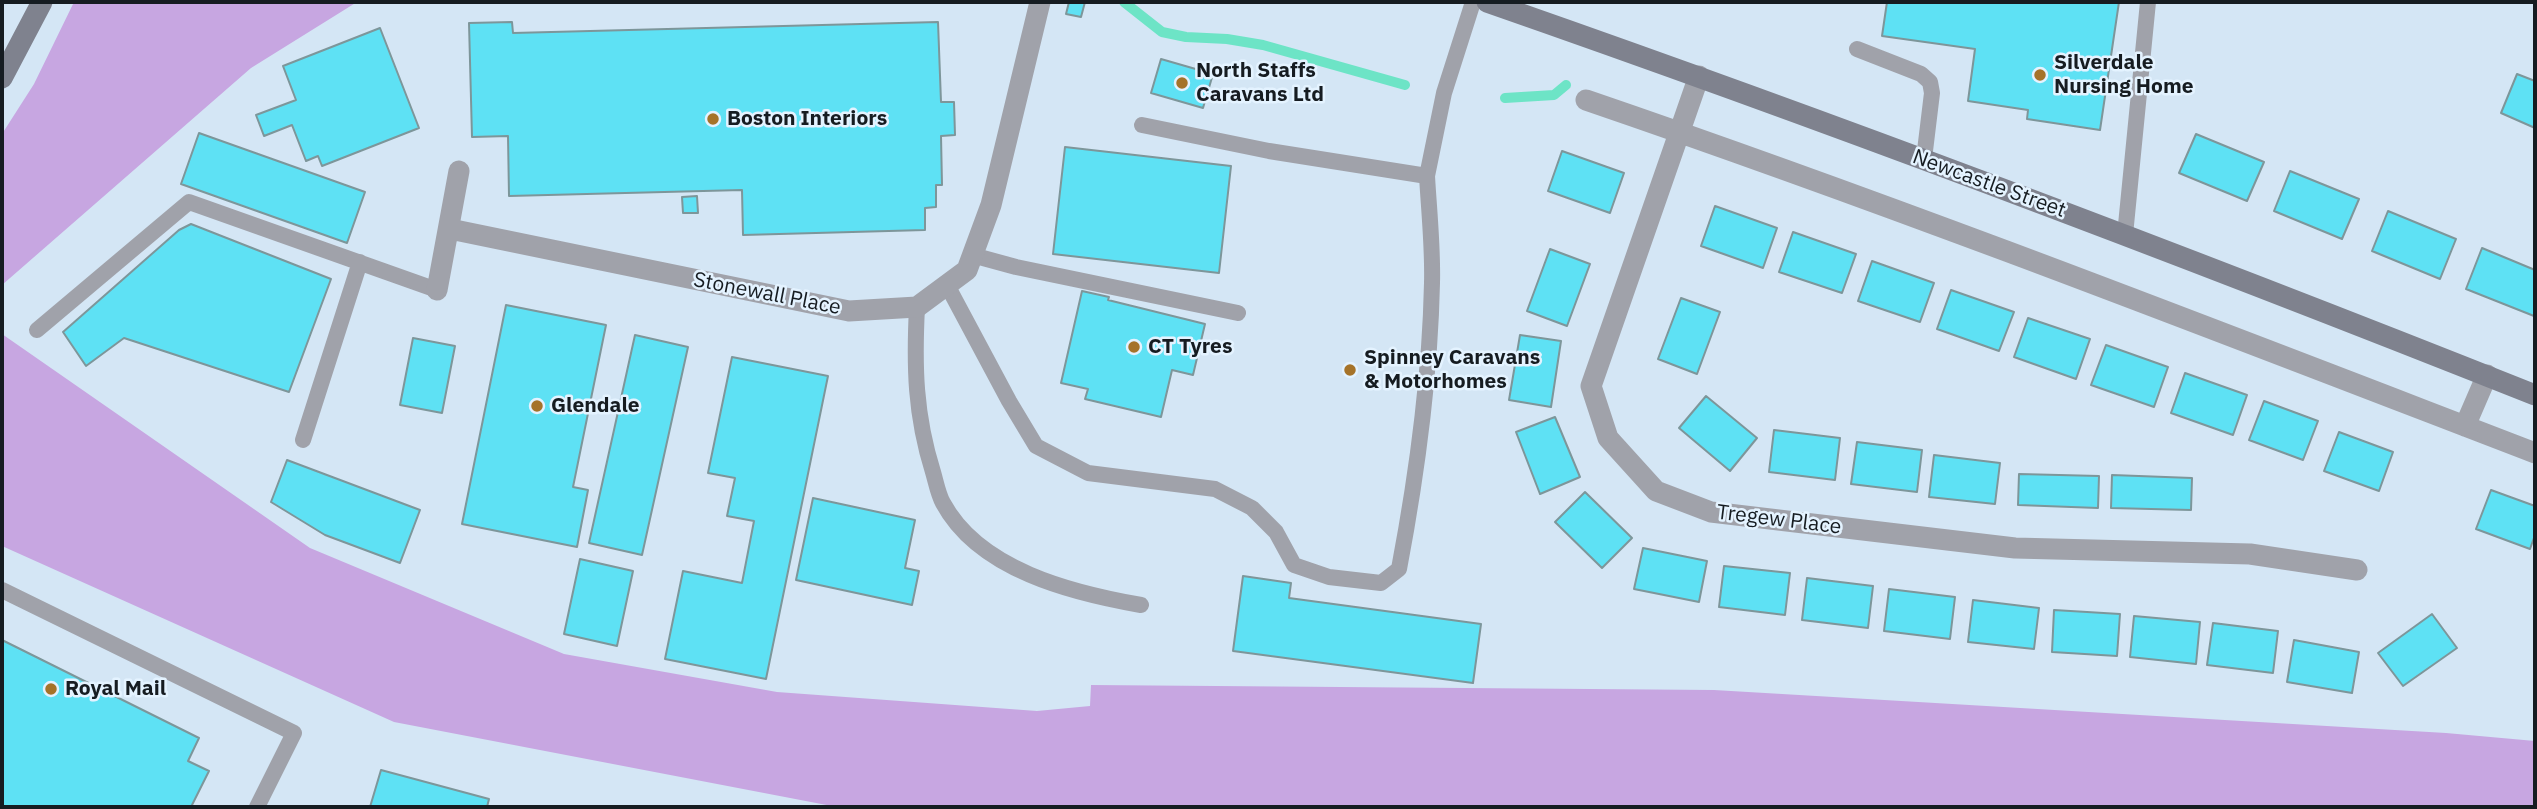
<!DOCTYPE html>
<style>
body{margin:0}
#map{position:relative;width:2537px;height:809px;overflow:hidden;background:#d4e6f5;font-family:"IBM Plex Sans",sans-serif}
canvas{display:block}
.frame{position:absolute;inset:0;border:4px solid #161c21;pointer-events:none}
</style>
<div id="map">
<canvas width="2537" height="809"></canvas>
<div class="frame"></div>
</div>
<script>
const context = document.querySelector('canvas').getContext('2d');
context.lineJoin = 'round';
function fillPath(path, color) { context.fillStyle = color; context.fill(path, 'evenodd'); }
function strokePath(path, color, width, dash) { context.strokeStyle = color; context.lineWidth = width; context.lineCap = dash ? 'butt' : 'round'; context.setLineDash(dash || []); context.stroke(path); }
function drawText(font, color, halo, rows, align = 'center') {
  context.font = font + ' "IBM Plex Sans",sans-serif'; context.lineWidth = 5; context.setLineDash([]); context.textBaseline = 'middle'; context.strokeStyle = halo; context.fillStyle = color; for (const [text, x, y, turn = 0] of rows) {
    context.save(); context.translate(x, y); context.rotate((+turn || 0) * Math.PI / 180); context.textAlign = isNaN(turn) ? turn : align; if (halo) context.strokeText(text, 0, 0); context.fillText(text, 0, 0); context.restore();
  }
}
const green = new Path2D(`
 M74,2h283l-106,66 -249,217v-151l32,-50z
 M2,334l308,214 254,106 213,38 260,19 53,-5 1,-21 623,5 732,43 89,8v66h-1698l-443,-85 -392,-176z`);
const stream = new Path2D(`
 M1124,2l38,30 24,5 41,2 36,6 142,40
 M1505,98l49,-3 12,-10`);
const building = new Path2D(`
 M1069,2h16l-4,15 -15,-3z
 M1887,2h232l-19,128 -73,-11 1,-9 -60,-9 7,-52 -93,-13z
 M512,22l1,11 425,-11 3,80h13l1,33 -14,1 1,49h-6v22l-11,1v22l-182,5 -1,-45 -233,6 -1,-60 -36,1 -3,-114z
 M380,28l39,100 -97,38 -4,-10 -12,5 -14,-36 -28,11 -8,-21 40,-15 -13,-34z
 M1161,59l52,15 -10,34 -52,-15z
 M2517,74l18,7v47l-34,-15z
 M199,133l166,59 -18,51 -166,-59z
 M2196,134l68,28 -17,39 -68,-28z
 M1065,147l166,19 -12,107 -166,-19z
 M1562,151l62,22 -14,40 -62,-22z
 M2290,171l69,28 -17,40 -68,-28z
 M697,196l1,17h-15l-1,-16z
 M1715,206l62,22 -14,40 -62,-22z
 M2388,211l68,28 -16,40 -68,-28z
 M191,224l140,55 -42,113 -165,-54 -38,28 -23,-34 116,-102z
 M1793,232l63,22 -14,39 -63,-21z
 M2482,248l53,22 -1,46 -68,-27z
 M1550,249l40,15 -23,62 -40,-15z
 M1872,261l62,22 -14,39 -62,-21z
 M1951,290l63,22 -15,39 -62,-22z
 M1082,291l27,6 -1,3 97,24 -12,51 -21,-5 -11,47 -76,-18 3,-10 -27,-6z
 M1681,298l39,14 -23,62 -39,-15z
 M506,305l100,20 -33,162 15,3 -11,57 -115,-23z
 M2028,318l62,21 -14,40 -62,-22z
 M635,335l53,12 -46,208 -53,-12z
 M1520,335l41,6 -10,66 -42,-7z
 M413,338l42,8 -13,67 -42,-8z
 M2106,345l62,22 -14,40 -63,-22z
 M732,357l96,19 -62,303 -101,-20 18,-88 59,12 12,-62 -27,-5 8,-38 -27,-5z
 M2185,373l62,22 -14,40 -62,-22z
 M1706,396l51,42 -27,33 -51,-43z
 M2264,401l54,20 -15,39 -54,-20z
 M1555,417l25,60 -40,17 -24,-62z
 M1774,430l66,8 -5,42 -66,-8z
 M2339,432l54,20 -14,39 -55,-20z
 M1857,442l65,8 -5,42 -66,-8z
 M1934,455l66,8 -5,41 -66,-7z
 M287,460l133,50 -20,53 -75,-28 -54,-33z
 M2019,474l80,2 -1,32 -80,-3z
 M2112,475l80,3 -1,32 -80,-2z
 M2491,490l44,16v29l-5,14 -54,-20z
 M1585,492l47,46 -30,30 -47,-46z
 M813,498l102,22 -10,48 14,3 -7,34 -116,-25z
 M1643,548l64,13 -8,41 -65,-13z
 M580,559l53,12 -16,75 -53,-12z
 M1724,566l66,7 -5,42 -66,-8z
 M1243,576l48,7 -2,15 192,26 -8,59 -240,-32z
 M1807,578l66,8 -5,42 -66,-8z
 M1889,589l66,8 -5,42 -66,-8z
 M1973,600l66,8 -5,41 -66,-7z
 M2054,610l66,4 -3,42 -65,-4z
 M2432,614l25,34 -54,38 -25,-33z
 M2134,616l66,6 -4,42 -66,-7z
 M2213,623l65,8 -5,42 -66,-8z
 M2,640l197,98 -11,23 21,10 -18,36h-189z
 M2294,640l65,12 -7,41 -65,-11z
 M381,770l108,29 -2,8h-117z`);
const service = new Path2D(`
 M1857,49l64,25 9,8 2,11 -8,66
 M1142,125l127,26 158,25 17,-83 29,-91
 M2125,235l23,-233
 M972,255l44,12 222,46
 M947,285l62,116 27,45 52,27 127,16 37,19 24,24 18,33 35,12 52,6 18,-14c18,-95 31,-190 33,-286 1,-35 -3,-72 -5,-107
 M917,307c-3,59 -2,108 16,165 3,10 5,22 10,31 36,67 129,90 198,102
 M37,330l152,-128 248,88
 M303,440l57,-178
 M2,590l292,143 -37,74`);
const minor = new Path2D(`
 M1699,76l-108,310 17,52 48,53 55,21 304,36 235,6 107,16
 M1586,100c319,109 634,232 949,353
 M450,229l399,82 68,-4 50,-37 24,-65 49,-203
 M437,290l22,-119
 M2465,426l22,-51`);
const secondary = new Path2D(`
 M1487,2c353,123 701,255 1048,393
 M2,78l40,-76`);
const markers = [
 [2040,75,7,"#a57329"],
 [1182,83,7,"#a57329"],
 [713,119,7,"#a57329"],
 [1134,347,7,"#a57329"],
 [1350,370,7,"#a57329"],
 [537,406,7,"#a57329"],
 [51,689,7,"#a57329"]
];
const poiNames = [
 ["Silverdale",2054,63],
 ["Nursing Home",2054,87],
 ["North Staffs",1196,71],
 ["Caravans Ltd",1196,95],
 ["Boston Interiors",727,119],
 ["CT Tyres",1148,347],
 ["Spinney Caravans",1364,358],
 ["& Motorhomes",1364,382],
 ["Glendale",551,406],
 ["Royal Mail",65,689]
];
const streetNames = [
 ["Newcastle Street",1989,184,20],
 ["Stonewall Place",767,294,11],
 ["Tregew Place",1779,520,7]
];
fillPath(green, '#c7a6e1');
strokePath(stream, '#6de4c6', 10);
fillPath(building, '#5ee1f4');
strokePath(building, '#7d969a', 2);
strokePath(service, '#a0a2aa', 16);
strokePath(minor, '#a0a2aa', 21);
strokePath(secondary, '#7f828e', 21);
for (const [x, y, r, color] of markers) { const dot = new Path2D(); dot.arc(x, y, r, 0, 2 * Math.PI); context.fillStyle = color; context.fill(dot); strokePath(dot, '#e4f3ff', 2.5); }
drawText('bold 21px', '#161c21', '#e4f3ff', poiNames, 'left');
drawText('21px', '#161c21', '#e4f3ff', streetNames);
</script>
